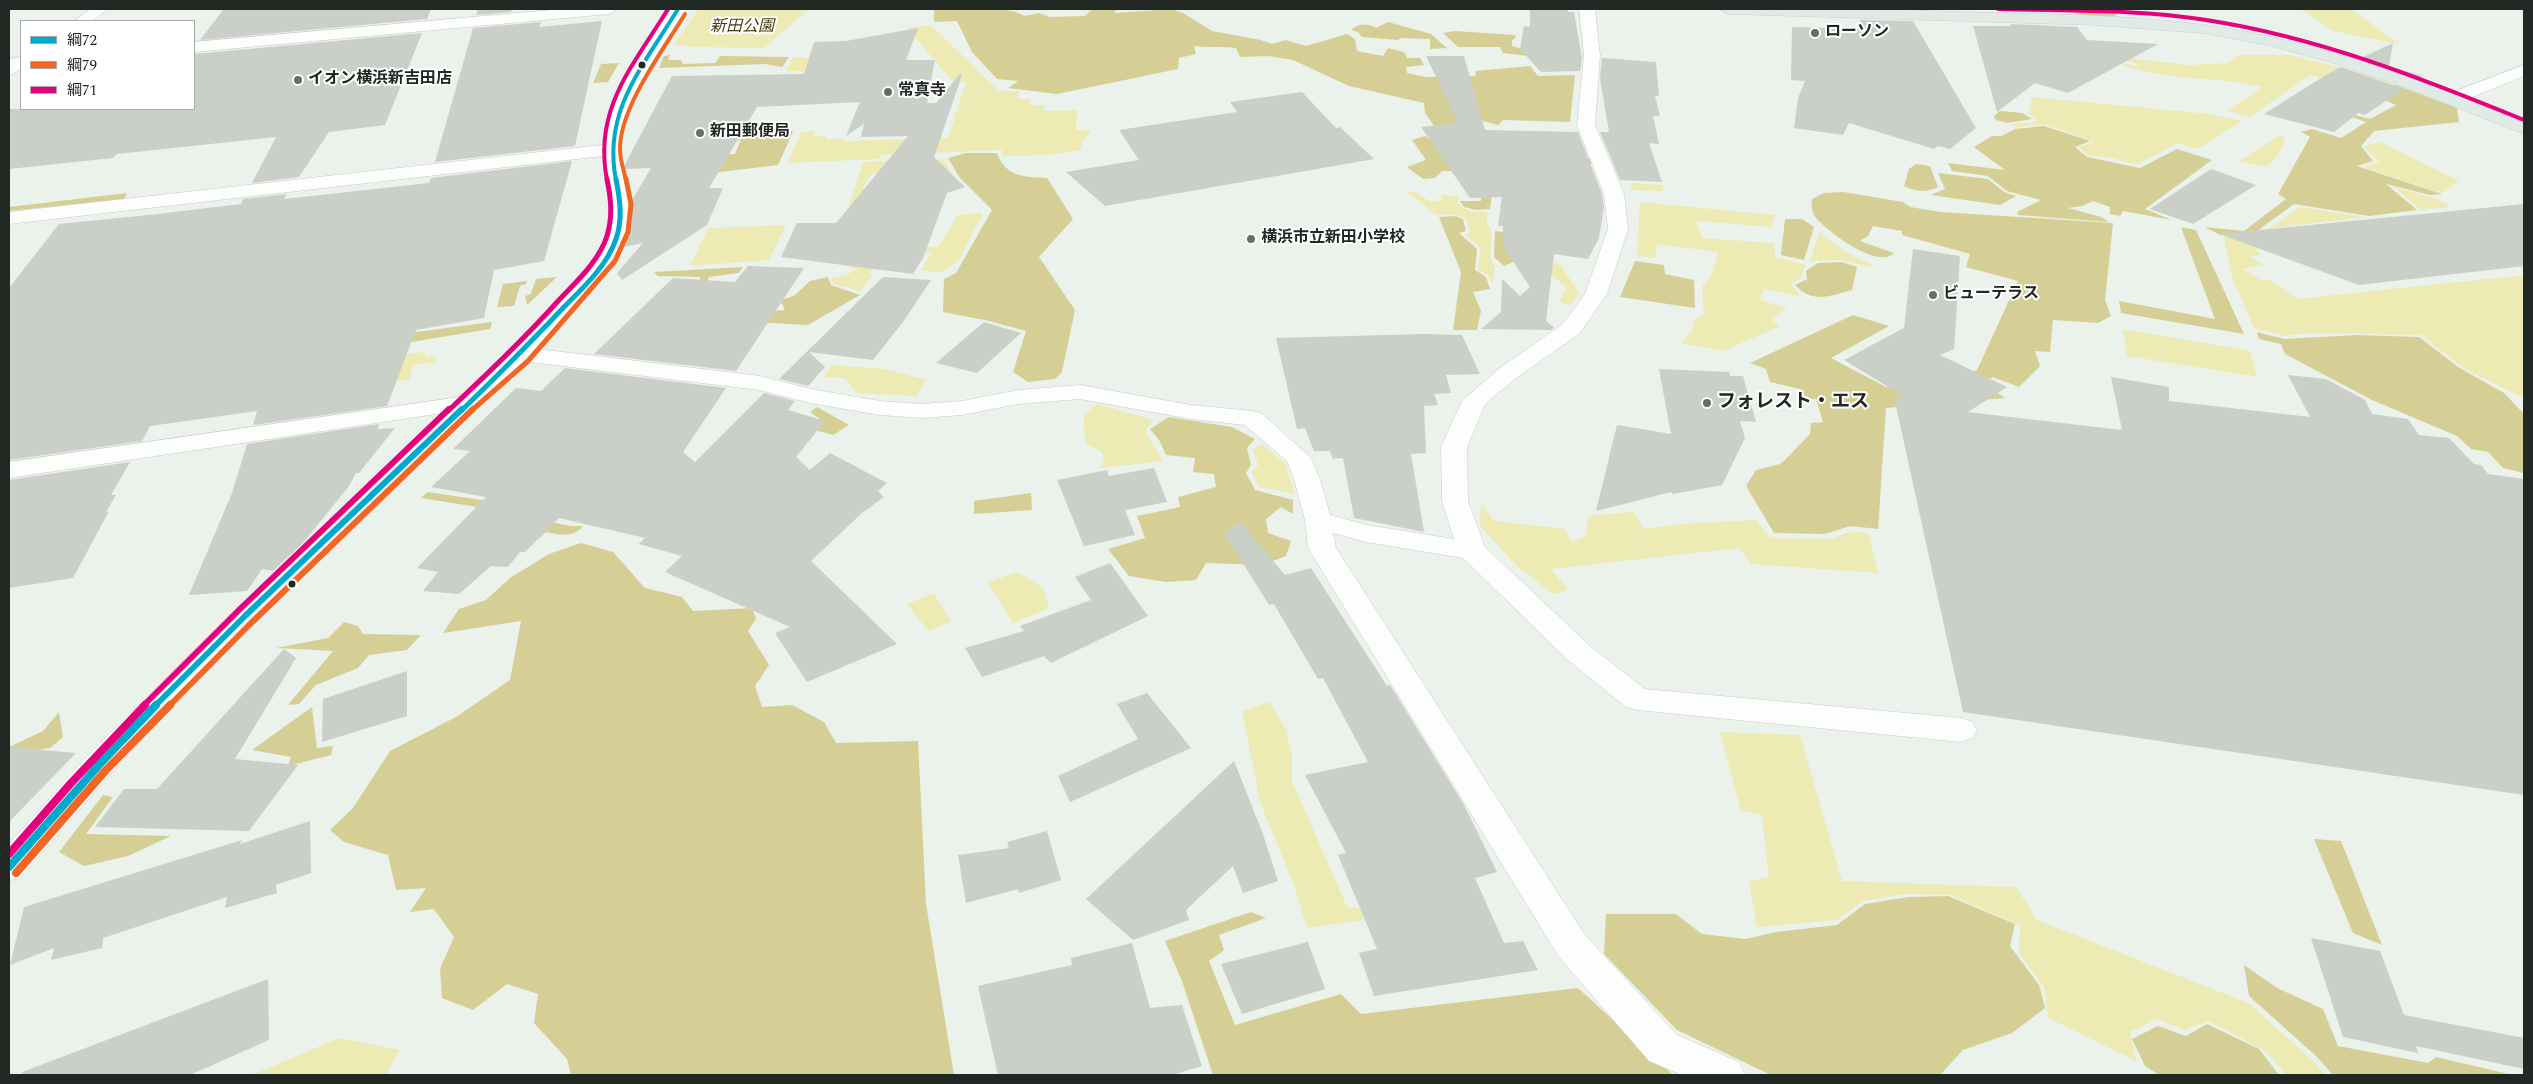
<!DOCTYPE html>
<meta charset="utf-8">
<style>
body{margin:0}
#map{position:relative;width:2533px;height:1084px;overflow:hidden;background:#eaf2eb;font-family:Spectral,"Noto Sans JP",serif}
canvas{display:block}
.frame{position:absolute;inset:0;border:10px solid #212722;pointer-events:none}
.legend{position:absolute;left:20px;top:20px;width:175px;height:90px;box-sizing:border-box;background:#fff;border:1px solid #a6a9a7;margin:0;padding:6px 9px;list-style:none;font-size:15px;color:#212722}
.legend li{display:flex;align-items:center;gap:10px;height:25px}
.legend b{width:25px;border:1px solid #a6a9a7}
</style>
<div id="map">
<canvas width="2533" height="1084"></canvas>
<div class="frame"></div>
<ul class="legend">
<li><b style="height:6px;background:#00a9ce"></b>綱72</li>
<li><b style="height:6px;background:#f26522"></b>綱79</li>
<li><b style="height:6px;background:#e5007d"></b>綱71</li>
</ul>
</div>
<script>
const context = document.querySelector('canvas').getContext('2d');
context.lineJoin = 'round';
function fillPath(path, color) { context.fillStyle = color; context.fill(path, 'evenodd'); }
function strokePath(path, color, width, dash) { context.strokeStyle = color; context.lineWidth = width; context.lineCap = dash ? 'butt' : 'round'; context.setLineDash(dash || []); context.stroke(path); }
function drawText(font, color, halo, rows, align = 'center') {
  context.font = font + ' Spectral,"Noto Sans JP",serif'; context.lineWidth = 4; context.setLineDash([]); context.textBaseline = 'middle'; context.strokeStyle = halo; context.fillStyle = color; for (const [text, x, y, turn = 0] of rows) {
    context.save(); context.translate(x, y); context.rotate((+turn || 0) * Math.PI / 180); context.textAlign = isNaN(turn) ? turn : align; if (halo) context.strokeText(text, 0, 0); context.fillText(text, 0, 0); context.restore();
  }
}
const green = new Path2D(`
 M699,9h110l-45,39 -71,-1 -19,-3z
 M2301,9h50l48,35 -66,-13z
 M931,25l68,66h20l-2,8h14l-1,6h15l-1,6 33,-1 -1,20h15l-8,11 -3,9 -32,5 -45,1 -1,-6 -121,5 -1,4 -92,4 13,-31 14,-1 -1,5h12l-1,3h20v2l103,-3 18,-56h-13l-46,-54z
 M2098,46l37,13 55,6 38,-2 11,-8h50l66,16 35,12 -22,4 -58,-12 -60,42 -22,-6 34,-24c-46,-11 -95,-6 -140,-22l2,-2 16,4 -2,-3 -22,-7z
 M793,57l46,2 -7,12h-46z
 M2032,97l178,17 32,7 -44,28 -21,-6 -41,22 -24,-7 -25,-3 -8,-8 16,-5 -51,-18 -28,3 -4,-3 19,-1 7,-3 -9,-6z
 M2281,135l4,6c-15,29 -15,28 -46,20z
 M2382,143l77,38 -18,12 -78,-26 16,-5 -14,-14 6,-4z
 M944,160l9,16 -81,-3 -10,15 33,3 -21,14h-25l14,-43z
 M1631,183l31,2 2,6 -33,-1z
 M2394,187l42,12 15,8 -30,3z
 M1413,191l18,11 11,-2 -1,-5 18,1 -1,7c8,9 17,10 30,9l-2,13 6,5 -2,28 5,9 -3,17 -3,-8 -11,-7 3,-21 -16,-13 5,-3 -4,-14 -14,-4 -16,1 -28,-23z
 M1640,202l135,13 -4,12 -75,-6 6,17 72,5 1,14 31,8 -5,12 -10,7 9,12 -36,-7 -4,11 27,8 -16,11 9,7 -57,25 -42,-8 11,-12 2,-11 10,-5 -2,-28 10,-13 6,-22 -61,-8 -1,14 -19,-2z
 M2300,207l65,10 -91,11 24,16 -43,5 7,6 -12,1 14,9 -21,4 18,11h10l26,19 227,-24v123l-59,-29 -44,-34 -110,-2 -27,3 -30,-8 -22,-51 -8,-40 29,3z
 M983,213l-23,46 -18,14 -21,-3 10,-16 -41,-6 48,-1 20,-32z
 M786,225l-17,35 -79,6 18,-38z
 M1819,232l28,21 25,12 -2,2 -28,-7 -32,1z
 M884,252l-14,21 2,3 -12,15 -26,-7 -3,-6 16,-3 9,-6 -28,-10z
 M1539,260l21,4 19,29 -8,12 -12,-3 8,-14 -14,-12 -12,-3z
 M2123,329l127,22 7,26 -130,-21z
 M425,352v5l11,-1 -2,6 -21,3 -4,15 -21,2 20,-28z
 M832,365l53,4 41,11 -10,16 -59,-3 -12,-15 -21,-1z
 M1097,404l56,16 -8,11 18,30 -63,7 4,-9 -2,-7 -17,-9 -1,-28z
 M1262,444l23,19 10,31 -36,-7 -7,-15 6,-7 -5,-16z
 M1481,502l13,19 71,8 6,13 15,-6 2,-20 46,-4 9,17 38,-5 76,-4 13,18 60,1 23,-8 16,3 9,39 -127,-9 -12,-16 -188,21 17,21 -15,4 -35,-27 -38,-41z
 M1018,572l25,16 6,20 -36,15 -25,-41z
 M934,593l17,29 -23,9 -21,-27z
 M1269,702l17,27 6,28v24l55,126 13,1 4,12 -57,8 -13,-43 -34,-83 -18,-91z
 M1720,732l80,3 42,146 174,6 21,33 211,83 64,57 13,15h-39l-19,-23 -58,-31 -25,9 -27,-11 -27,13 6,29 -88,-43 -3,-29 -26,-36 1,-28 -70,-30 -43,-1 -44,7 -26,19 -80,7 -8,-46 20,-4 -7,-62 -21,-4z
 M339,1038l61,12 -13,23 5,2h-140z`);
const forest = new Path2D(`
 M934,9c20,0 75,-4 90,7l15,-3 11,4 35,-1 7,-7h25l-3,4 57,-4 12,4 29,18 49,9 11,4 14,-4 20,6 41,-12 8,5 2,12 26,5 5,-8 16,4 3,6h13l4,7 -18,2 1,6 19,4 49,-1 1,-5 54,-5 8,10 37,-1 -5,47 -67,-2 -5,5 -19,-5 -42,10 -12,-17 -1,-10 -75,-17 -56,-26 -25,-4 -28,1 -4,-9c-15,-2 -27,0 -42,-2l2,8 -17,4 -1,11 -121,25 -49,-6 10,-7 -21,-2 -25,-27 -15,-31 -23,1z
 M2065,9h31l22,4 -4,4 -35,-2z
 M1388,22l43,12 16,14 -17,1v-10l-29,-1 -3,2 -36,-3 -4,-5 -7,-2c8,-7 17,-7 25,-2z
 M1455,31l60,4 1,3 -4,2v6l10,3 7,7 -26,-3 -3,-6h-42l-15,-14z
 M670,55l-2,5h13l2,4 32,-1 5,-7 69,1 -7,10 -17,-3 -106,4 5,-12z
 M619,63l-11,19 -15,1 8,-19z
 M2396,85l61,23 2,14 -85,9 -13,15 12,15 -16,5 85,28 -12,1 -44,-11 31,26 -48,6 -75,-12 -45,33 -29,-2 -15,-8 39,4 42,-32 -8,-5 32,-57 -9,-5 11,-3 29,9 25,-16 -14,-5 2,-2 16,4 26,-14 -28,-13 4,-5z
 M2000,111l22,2 10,6 -25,4 -11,-3 -2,-4z
 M2044,126l46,15 -15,6 12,10 53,11 37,-19 35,11 -67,49 27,11 -49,-9 -3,5 -10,-2v-7l-17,-6 -11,5 -14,2 33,9 8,5 -91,-7 -1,-3 24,-12 -34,-9 -19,-15 -36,-5 -4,-8 57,7 -31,-23 18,-11h10l13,-7z
 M739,127l49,1 5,4 -15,33 -83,10 -3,-20 43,-1 6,-14 -42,-1z
 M1425,136l9,6 146,13 10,4 2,5h-15l-85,31 -2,14 -14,1 -12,-3 -4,-6h21v-21l-29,-9h-10l-7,7 -12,1 -16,-12 19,-7 -14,-20z
 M966,153h31c9,24 27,24 50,25l26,41 -34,38 36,53 -13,62 -7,7 -27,3 -15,-10 13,-41 -37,-10 -46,-9 1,-33 12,-6 36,-63 -32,-32 -12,-20z
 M1916,164l14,2 8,21c-13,6 -21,5 -34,-1l5,-17z
 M1938,173l50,6 16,13 12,4 -16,9 -69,-10 14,-6z
 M1843,192l60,10 7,5 31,5 172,11 -8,77 6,16 -13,7 -45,-3 -3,32 -15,-1 5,15 -21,21 -26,-10 -12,7 25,14 -120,10 -8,121 -28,-3 -25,8 -51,-1 -28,-47 10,-16 24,-6 5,-4 25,-26 1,-11 12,-1 -7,-23 -14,-1 -2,-9 -30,-7 -4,-13 -16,-6 103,-48 36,11 -58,32 55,29 41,-16 30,13 20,-14 41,-89 -52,-14 4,-13 -68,-19v-4l-29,-5 -5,10 -8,5 34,12c-16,17 -67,-22 -78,-35 -4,-6 -5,-12 -4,-19l12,-6z
 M127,193l-3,6 -115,12v-4z
 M1455,216l8,3 3,12 -7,2 18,16 -2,21 11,7 4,12 -17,3 8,19 -4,19h-24l8,-58 -22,-55z
 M1785,219h17l12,8 -10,33 -23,-5z
 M2181,227l15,3 48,104 -123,-21 -2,-12 96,18z
 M1495,231l32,4 -12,26 -11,5 -10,-9z
 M1635,261l29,4 1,9 29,6 1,28 -75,-11z
 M1842,262l15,5 -5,23c-23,6 -39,14 -57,-5l12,-6 -1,-8 12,-8z
 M743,267l-4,6 -30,4 -9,21 -16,8 17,-29 -43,-1 -4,-4z
 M557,277l-30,28 -2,-9 6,-2 5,-15z
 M828,277l3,8 29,10 -52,30 -54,-3v-10l31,-2 -5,-10 14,-4 16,-15z
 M527,281l-1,3 -6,2 -6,20 -17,1 6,-23z
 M492,322l-2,7 -91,15 2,-10z
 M2257,332l27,7 73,-4 62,2 39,30 46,26 20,21v59l-21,-5 -15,-16 -17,-3 -14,-13 -85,-36 -87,-46 -4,-10 -22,-5z
 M817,407l32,18 -16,10 -22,-6 9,-10 -10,-7z
 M1169,417l63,10 23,12 -8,9 4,17 -5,8 9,17 38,10v14l-12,-7 -15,12 2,14 23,8 -5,15 -23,9 -57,-2 -10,17 -30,2 -37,-6 -21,-27 37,-11 -8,-22 43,-9 -2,-10 38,-10 -2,-13 -21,-2 2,-14 -29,-3 -7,-15 -9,-11z
 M548,470l24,3 -36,46 35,7h12c-10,12 -23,9 -37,6l-6,6 -23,-5 11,-18 -107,-17 7,-6 73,11 31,-2 20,-24z
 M1031,493l1,17 -58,4v-13z
 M581,543l32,9 32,36 37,9 11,14 59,-3 4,11 -8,12 21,34 -14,21 7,21 30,-2 32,17 12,21 82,-2 8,163 28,171h-383l-4,-16 -33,-36 4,-29 -31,-10 -34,26 -31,-12 -2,-29 14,-32 -20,-28 -24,3 16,-24 -30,2 -8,-35 -44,-13 -14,-12 23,-22 37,-57 66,-34 54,-37 11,-59 -78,12 16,-24 27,-9 24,-22 39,-24z
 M344,622l14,4 5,8 58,1 -14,15 -38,5 -11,13 -42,17 -17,19 -11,1 45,-54 -57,-3 52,-10z
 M312,707l5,41 16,-2 -2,9 -43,11 3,-9 -39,-7z
 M59,712l4,25 -13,11 -41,7v-8l34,-16z
 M103,795l10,2 -27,37 85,2 -43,20 -44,10 -25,-14z
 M2314,839l27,2 41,104 -29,-12z
 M1948,896l67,28 -5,22 29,39 6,23 -33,25 -49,17 -23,25h-169l-94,-45 -73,-76 2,-40h70l26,20 44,5 30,-7 61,-7 28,-21 44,-7z
 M1251,912l15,6 -47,17 5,15 -15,11 26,64 106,-31 20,20 217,-26 95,87h-460l-31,-94 -17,-40z
 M2244,965l33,23 46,21 15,37 90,17 8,-6 77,18h-180l-17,-19 -67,-60z
 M2207,1024l52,25 20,26h-120l-14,-9 -13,-27 26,-13 28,10z`);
const building = new Path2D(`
 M224,9h207l-4,10 -227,21z
 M478,9h34l-1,3 -35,3z
 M1530,9h38v3h6l8,47 -2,12 -39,1 -21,-23 4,-23 6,1z
 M1859,20l54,1 63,107 -26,21 -12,-3 -4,3 -85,-26 -6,12 -49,-7 4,-30 7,-17 -14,-1 1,-53 74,2z
 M602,21l-27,125 -140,16 38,-134 68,-6 -2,5z
 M2011,24l66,3 10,13 71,4 -90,49 -33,-10 -38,29 -24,-86h38z
 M918,28l-12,32h29l-8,43h9l24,-29 2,1 -28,82 31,30 -18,6 -24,65 -10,16 -132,-17 16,-34h39l72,-87 -47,1 3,-13 -18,12 14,-34 -103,5 -48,81h14l-16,37 -85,55 -5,-7 26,-30 -19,4 8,-22 -1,-23 20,-34 -26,1 -1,-3 48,-90 132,-2 10,-32 32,-1z
 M422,33l-37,92 -56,7 -30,45 -47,6 24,-46 -159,17 -4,4 -104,11v-60h185v-55z
 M2393,43l-4,23 34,10 -5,3 -59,-20z
 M1426,56h38l21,74 93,2 24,62 2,13 -5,31 -11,21 -34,-5 -8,67 8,7 -3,2 -70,-1 20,-17 1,-33 18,17 10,-9 -27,-41v-20h-5l4,-29 -32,1 -49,-71 37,-4z
 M1602,58l54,4 3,34h-4l5,20h-7l6,28 -10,-1 13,39 -42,-2 -20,-48h9l-9,-54z
 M2341,67l63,22 -39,26 -7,-2 -24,19 -70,-18 57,-36z
 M1302,92l34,36 4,-1 34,32 -269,47 -39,-34 73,-12 -20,-30 118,-18 -7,-10z
 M572,161l-28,100 -50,9 -10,48 -68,12 -29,76 -134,19 4,-14 -107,15 -8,15 -133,19v-172l50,-64 99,-10 83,-10 2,-5 44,-5 -3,5 145,-16 2,-5z
 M2211,169l45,16 -63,39 -43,-15z
 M2524,204v62l-165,19 -140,-51z
 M1913,249l47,7 -6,93 -14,6 67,32 -39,25 154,18 -11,-53 58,10v14l141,16 -22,-42 38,4 39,21 7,14 36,5 11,16 30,3 25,26 7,1 7,9 36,5v316l-561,-83 -69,-315h11l-61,-37 60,-32z
 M748,266l56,2 -68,103 -142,-17 79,-76 62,4z
 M883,277l48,3 -28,42 -30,38 -64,-8 16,15 -17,19 -29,-7z
 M984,322l37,11 -44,40 -41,-10z
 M1424,334l38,1 18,39 -34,1 5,18 -17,1 4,11 -14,1 2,47 -15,1 13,78 -70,-14 -11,-60 -10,1 -3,-8h-16l-9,-23 -8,1 -21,-91z
 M565,368l161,20 -43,64 12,10 69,-69 31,8 -7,9 37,11 -29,36 14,13 20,-17 57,30 -9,8 6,6 -22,16 -51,48 86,83 -90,38 -32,-49 15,-6 -125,-55 17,-16 -43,-12 6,-6 -86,-20 -34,34h-5l-12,15 -17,-1 -32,28 -36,-3 15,-19 -21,-4 69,-71 -55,-10 39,-36 -17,-2 63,-61 25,3z
 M1659,369l70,3 1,4h13l13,46 -16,-1 5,17 -23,47 -49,9 -2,-2 -75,19 21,-86 54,9z
 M379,424l-1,5 17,-1 -36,45h-3l-7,13 -46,57 -30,28 -11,-2 -15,22 -58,4 43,-102 15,-49z
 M130,462l-19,33h5l-10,17 3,-1 -36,67 -64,10v-108z
 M1154,468l13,34 -42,8 10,25 -51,11 -27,-66 50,-10 2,6z
 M1240,522l45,53 26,-7 76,118 3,-1 74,120 33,67 -22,6 29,65 19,-2 15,29 -164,26 -15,-43 18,-4 -39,-94 8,-2 -41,-78 63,-13 -45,-84 -5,1 -44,-75 -5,1 -45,-72z
 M1110,563l38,53 -97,47 -7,-7 -62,21 -17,-29 59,-17 -4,-5 71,-26 -16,-23z
 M284,649l12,9 -61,101 63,6 -49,66 -154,-4 29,-38h33z
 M407,671v45l-85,26 1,-43z
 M1147,693l44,55 -121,54 -12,-26 80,-37 -21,-35z
 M9,747l67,6 -67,69z
 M1234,761l29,73 15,47 -35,12 -10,-27 -47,44 3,10 -56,20 -47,-41z
 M310,821l1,52 -35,12 1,8 -52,15 2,-11 -124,41 -1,10 -51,12 3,-12 -44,17 14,-58 218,-67 -2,4z
 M1047,831l14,49 -42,13 -1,-4 -52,14 -8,-48 51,-7 -2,-6z
 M2311,938l69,13 24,64 120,23v31l-108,-23 2,7 -75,-16z
 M1308,942l17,47 -83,25 -21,-50z
 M1132,943l18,65 32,-3 20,61 -30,9h-174l-20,-89 94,-21 -1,-7z
 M268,979l1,61 -79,35h-167l-1,-3z`);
const street = new Path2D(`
 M562,9h55l-8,5 -415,38v-10z
 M1579,9h16l5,46 -5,70 29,69 4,35 -21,65 -28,40 -63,44 -31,26 -18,43 1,54 17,46 106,100 54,42 316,29 11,4 5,8 -5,8 -11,4 -324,-32 -11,-3 -57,-46 -106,-103 -97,-16 -33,-9 3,15 249,387 92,100 62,27 6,13h-63l-33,-14 -90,-104 -251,-409 -3,-28 -11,-41 -7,-18 -42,-36 -54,-6 -111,-20 -62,5 -56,11 -40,3 -42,-3 -70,-12 -51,-13 -237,-29 -8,-2 -4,-5 4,-5 8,-2 238,29 51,13 69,12 42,3 40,-3 56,-11 62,-5 111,20 61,6 9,2 50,45 9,21 10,36 37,10 87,14 -12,-38 -1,-54 21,-46 38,-33 63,-44 22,-30 23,-65 -4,-35 -27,-69 7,-70z
 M21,58v10l-12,1v-10z
 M2524,65v11l-67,27h-12l-3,-4 3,-4z
 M467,396l9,2 3,5 -3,5 -467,70v-16z`);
const secondary = new Path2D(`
 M90,9h18l-16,12h-17z
 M671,9h15c-23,39 -57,80 -64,126 -8,48 28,73 -7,125 -38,57 -91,102 -140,149 -25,23 -49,47 -73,71 -98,96 -199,191 -292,294 -30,34 -59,69 -89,103l-12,4v-37l79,-89 145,-143 225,-214 56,-49 70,-77 13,-16 12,-25 3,-26 -9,-49 -594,68v-12l593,-67c7,-50 42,-94 69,-136z
 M21,56v13l-12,7v-13z`);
const primary = new Path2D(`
 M1720,9c80,-5 164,1 243,3 102,3 204,2 304,24 89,19 174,52 257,87v11l-114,-45 -73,-25 -69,-19 -65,-12 -108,-8 -367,-11z`);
const bus1Far3 = new Path2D(`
 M616,180c-14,-69 28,-115 62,-171`);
const bus1Far2 = new Path2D(`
 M461,411c35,-34 69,-68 102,-103 20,-20 44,-42 53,-69 7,-20 4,-39 0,-60`);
const bus1Far1 = new Path2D(`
 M155,706l90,-90 217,-207`);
const bus1 = new Path2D(`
 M9,867l90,-102 57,-60`);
const bus2Far3 = new Path2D(`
 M626,180c-2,-9 -6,-20 -6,-30 -1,-42 44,-101 65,-136`);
const bus2Far2 = new Path2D(`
 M471,411l57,-50 87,-100 13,-29 3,-28 -5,-25`);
const bus2Far1 = new Path2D(`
 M169,706l80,-81 224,-216`);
const bus2 = new Path2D(`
 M16,873l90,-103 64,-65`);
const bus3Far3 = new Path2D(`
 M1998,9c69,2 140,0 208,11 111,17 215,58 318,100
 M607,180c-14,-71 26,-114 61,-171`);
const bus3Far2 = new Path2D(`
 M448,411c38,-36 76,-72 111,-111 18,-19 40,-39 48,-64 6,-20 4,-37 0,-57`);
const bus3Far1 = new Path2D(`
 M143,706l97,-97 209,-200`);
const bus3 = new Path2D(`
 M9,854l63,-72 73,-77`);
const markers = [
 [1815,33,5,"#676e68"],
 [642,65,4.5,"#212722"],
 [298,80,5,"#676e68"],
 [888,92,5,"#676e68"],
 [700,133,5,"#676e68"],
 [1251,239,5,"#676e68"],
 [1933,295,5,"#676e68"],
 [1707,403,5,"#676e68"],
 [292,584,4.5,"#212722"]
];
const farParknames = [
 ["新田公園",742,28]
];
const farPoinames = [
 ["ローソン",1825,33],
 ["イオン横浜新吉田店",308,80],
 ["常真寺",898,92],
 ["新田郵便局",710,133],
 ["横浜市立新田小学校",1261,239],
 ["ビューテラス",1943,295]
];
const poiNames = [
 ["フォレスト・エス",1717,403]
];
fillPath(green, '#eeeab4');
fillPath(forest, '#d5cf95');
fillPath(building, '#cacfc8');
strokePath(street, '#c5ccc6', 1);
strokePath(secondary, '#c5ccc6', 1);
strokePath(primary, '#cbcfcc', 1);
fillPath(street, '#fcfdfc');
fillPath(secondary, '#fcfdfc');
fillPath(primary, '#e0eae6');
strokePath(bus1Far3, '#00a9ce', 4);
strokePath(bus1Far2, '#00a9ce', 5);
strokePath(bus1Far1, '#00a9ce', 6);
strokePath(bus1, '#00a9ce', 8);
strokePath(bus2Far3, '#f26522', 4);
strokePath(bus2Far2, '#f26522', 5);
strokePath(bus2Far1, '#f26522', 6);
strokePath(bus2, '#f26522', 8);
strokePath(bus3Far3, '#e5007d', 4);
strokePath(bus3Far2, '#e5007d', 5);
strokePath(bus3Far1, '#e5007d', 6);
strokePath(bus3, '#e5007d', 8);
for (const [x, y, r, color] of markers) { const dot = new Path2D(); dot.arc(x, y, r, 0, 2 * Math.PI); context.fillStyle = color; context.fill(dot); strokePath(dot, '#fff', 2); }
drawText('italic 16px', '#453e13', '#fff', farParknames);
drawText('bold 16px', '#212722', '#fff', farPoinames, 'left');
drawText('bold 19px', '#212722', '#fff', poiNames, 'left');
</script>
